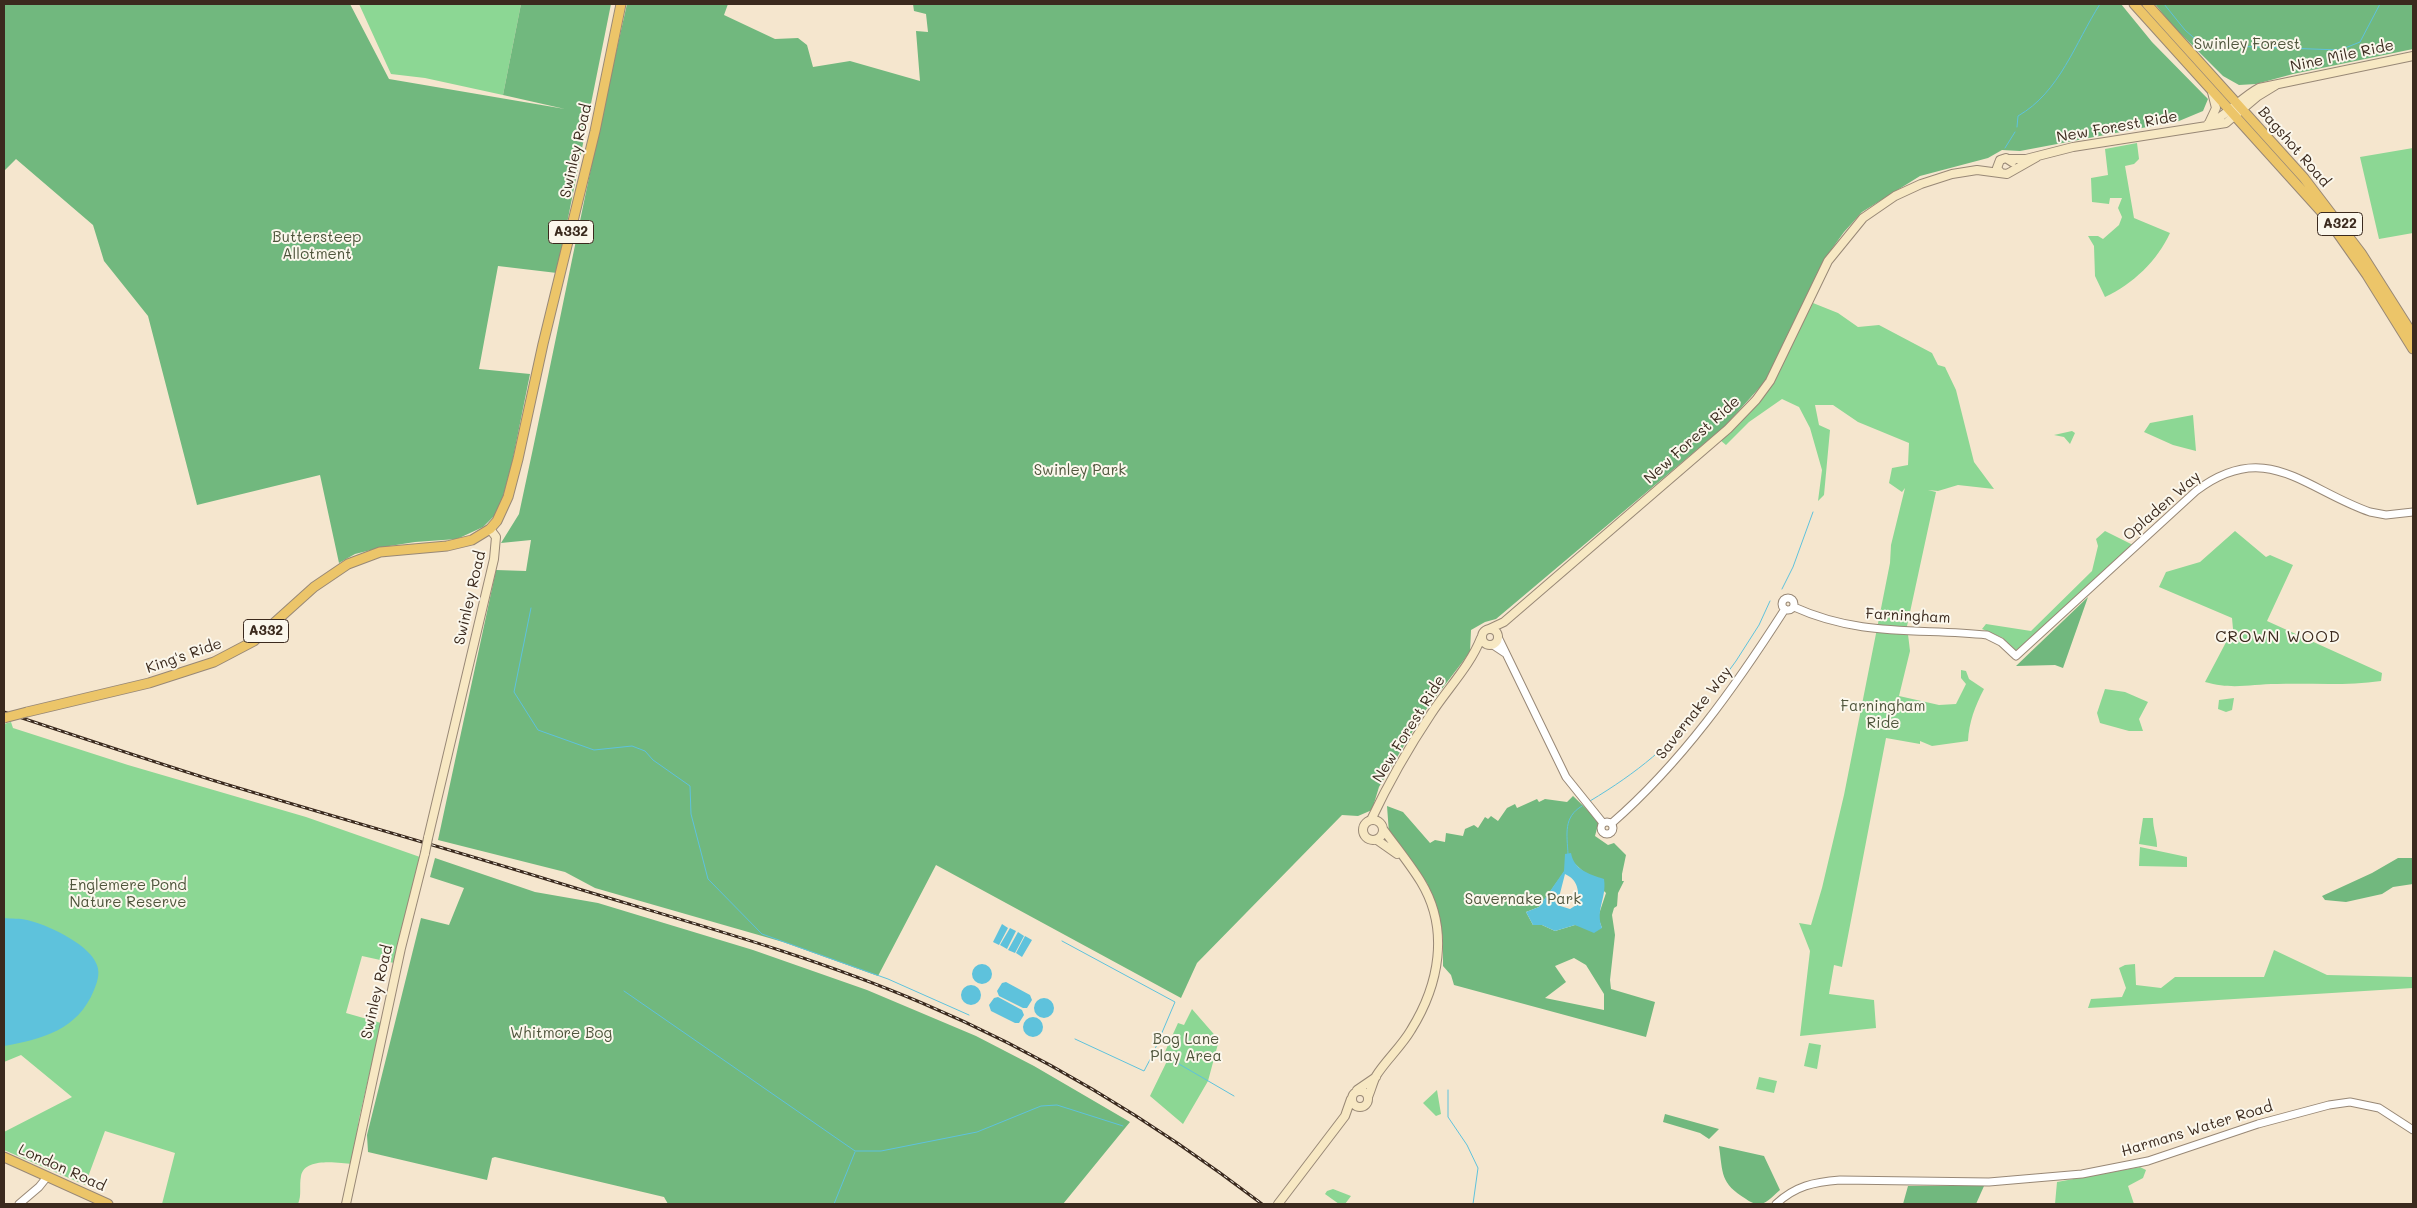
<!DOCTYPE html>
<style>
body{margin:0}
#map{position:relative;width:2417px;height:1208px;overflow:hidden;background:#f5e6ce;font-family:Mali,sans-serif}
canvas{display:block}
.frame{position:absolute;inset:0;border:5px solid #3b2a1e;pointer-events:none}
</style>
<div id="map">
<canvas width="2417" height="1208"></canvas>
<div class="frame"></div>
</div>
<script>
const context = document.querySelector('canvas').getContext('2d');
context.lineJoin = 'round';
function fillPath(path, color) { context.fillStyle = color; context.fill(path, 'evenodd'); }
function strokePath(path, color, width, dash) { context.strokeStyle = color; context.lineWidth = width; context.lineCap = dash ? 'butt' : 'round'; context.setLineDash(dash || []); context.stroke(path); }
function drawText(font, color, halo, rows, align = 'center') {
  context.font = font + ' Mali,sans-serif'; context.lineWidth = 4; context.setLineDash([]); context.textBaseline = 'middle'; context.strokeStyle = halo; context.fillStyle = color; for (const [text, x, y, turn = 0] of rows) {
    context.save(); context.translate(x, y); context.rotate((+turn || 0) * Math.PI / 180); context.textAlign = isNaN(turn) ? turn : align; if (halo) context.strokeText(text, 0, 0); context.fillText(text, 0, 0); context.restore();
  }
}
const green = new Path2D(`
 M359,4h162l-18,91 -78,-17 -34,-4z
 M2137,143l2,16 -5,5 -9,2 9,52 36,15c-13,28 -37,51 -65,64l-10,-21 -1,-30 -6,-10h10l5,3 16,-14 3,-8 -4,-9 4,-10h-12l-1,6 -17,-2 -1,-24 17,-3 -3,-26z
 M2413,148v85l-34,6 -19,-82z
 M1813,303l25,10 20,14 21,-2 53,28 6,12 7,2 11,23 18,72 20,27 -36,-4 -20,6 -10,-1 8,2 -29,134 3,25 -11,45 40,9 17,-1 10,-20 -5,-6v-8l5,1 3,8 15,10c-9,17 -15,33 -16,52l-36,5 -12,-5v3l-34,-6 -44,229 -8,-2 -5,29 45,6 2,28 -76,8 10,-85 -11,-28 12,2 11,-37 22,-93 46,-232 1,-18 14,-57 -3,4 -13,-9 3,-15 16,-3 1,-22 -51,-21 -25,-17h-18l4,20 11,5 -6,65 -6,6 4,-31 -12,-42 -11,-21 -17,-8 -33,23 -23,23 -6,-5 50,-59z
 M2193,415l3,36 -23,-6 -29,-13 6,-9z
 M2072,431l3,2 -5,11 -6,-7 -10,-2z
 M2105,531l28,14 -99,92 -19,14 -12,-13 -21,-9 4,-5 45,7 61,-60 6,-25 -2,-7z
 M2235,531l31,26 4,-2 23,10 -26,56 115,52 -1,8c-35,5 -68,2 -104,3 -27,0 -44,6 -72,-2l28,-53 -1,-11 -73,-31 7,-15 34,-10z
 M2105,689l20,3 23,10 -9,17 4,12h-14l-29,-8 -3,-10z
 M2234,698l-2,12 -6,2 -8,-3 1,-9z
 M11,722l2,6 115,37 178,52 114,40 -26,106 -32,-7 -16,57 35,10 -22,96 -7,45c-14,-1 -47,-7 -51,12 -2,10 1,19 -3,28h-136l13,-51 -70,-22 -20,54 -81,-35v-18l68,-35 -51,-42 -17,7v-338z
 M2143,818h10c0,11 4,19 4,29l-18,-3z
 M2140,847l47,10v10l-48,-1z
 M2274,950l53,25 86,2v11l-325,20 3,-9 31,-2 4,-9 -7,-20 6,-3 10,-1 1,21 25,3 14,-11h89z
 M1192,1009l27,31 -11,41 -25,43 -33,-28 19,-39 -5,-3 14,-31 6,2z
 M1809,1043l12,2 -4,24 -13,-3z
 M1759,1077l18,4 -3,12 -18,-4z
 M1437,1090l4,24 -5,2 -13,-13z
 M2140,1167l6,3 -3,8 -15,8 6,18h-79l2,-22z
 M1333,1189l18,7 -6,8h-6l-14,-10 2,-3z`);
const forest = new Path2D(`
 M4,4h346l39,75 176,30 -62,-14 18,-91h90l-54,269 -59,-7 -19,103 51,5 -18,89 -10,37 -4,12 -15,15 -26,12 -42,3 -32,5 -28,7 -16,9 -19,-88 -123,30 -49,-189 -44,-55 -11,-36 -77,-66 -12,12z
 M627,4h101l-4,11 51,24 23,-1 9,7 6,22 37,-6 70,20 -4,-50 12,1 -2,-18 -12,-3 -1,-7h1208l31,38 56,57 -5,12 -24,10 -159,30 -18,-1 -14,8 -68,18 -58,36 -18,20 -18,25 -57,120 -44,49 -229,193 -11,3 -14,8 -1,22 -45,59 -46,76 -7,23 -14,6 -16,-1 -145,148 -16,35 -245,-133 -58,111 -95,-34 -188,-54 -30,-16 -127,-32 58,-270 30,1 5,-31 -30,3 18,-29c37,-170 69,-341 108,-510z
 M2155,4h258v45l-120,25 -37,10 -17,1 -16,-9 -52,-52z
 M2088,597l-25,71 -8,-3 -39,1z
 M1573,796l26,25 -4,15 13,9 6,-2 12,12 -4,19v7h2l-6,12 -1,13 -3,2 -2,7 3,20 -5,45 1,9 44,13 -9,35 -192,-52 -3,-10 -8,-9v-27l-5,-25 -11,-31 -38,-50 -2,-27 16,6 27,31 5,-3 10,2 1,-9 17,3 2,-7 9,-4 4,3 7,-11 3,2 3,-3 7,5 9,-13 8,-4 2,4 20,-9 2,3 6,-3 22,3zM1572,861l34,32 -8,24 4,11 -27,-3 -20,6 -13,-6h-9l-7,-13 13,-5zM1574,958l12,7 18,29v16l-59,-12 21,-16 -11,-16z
 M435,858l100,34 63,11 155,47 114,40 109,46 58,30 96,56 -67,82h-395l-4,-7 -169,-40 -3,1 -5,22 -119,-28 -1,-17 54,-217 28,7 15,-37 -34,-11z
 M2398,858h15v26l-20,3 -11,7 -36,8 -21,-2 -3,-4 50,-23z
 M1665,1114l54,15 -10,10 -9,-6 -37,-11z
 M1719,1146l45,10 16,34c-5,4 -13,13 -19,14 -5,1 -11,-2 -15,-5 -26,-16 -23,-25 -27,-53z
 M1908,1186h76l-8,18h-73z`);
const water = new Path2D(`
 M1571,853c3,17 18,21 33,26 3,20 -9,30 -2,49l-8,5 -19,-8 -20,6 -13,-6h-9l-7,-13 13,-5 25,-36 1,-17zM1565,874c13,6 14,16 13,30l-8,5 -13,-4z
 M4,918c7,1 16,0 23,2 19,4 59,23 68,41 6,10 3,19 -1,29 -16,40 -52,49 -90,56z
 M1002,924l6,4 -9,17 -6,-3z
 M1010,928l6,3 -9,18 -7,-4z
 M1018,932l6,4 -9,17 -7,-3z
 M1025,936l7,4 -10,17 -6,-4z
 M972 974a10 10 0 1 1 20 0a10 10 0 1 1-20 0Z
 M1006,982l24,13 2,5 -5,8h-4l-24,-12 -2,-5 5,-8z
 M961 995a10 10 0 1 1 20 0a10 10 0 1 1-20 0Z
 M998,997l24,13 2,5 -5,8h-4l-24,-12 -2,-6 5,-7z
 M1034 1008a10 10 0 1 1 20 0a10 10 0 1 1-20 0Z
 M1023 1027a10 10 0 1 1 20 0a10 10 0 1 1-20 0Z`);
const stream = new Path2D(`
 M2164,4l21,26 17,15 138,5 20,-8 20,-38
 M2017,127l1,-11c42,-24 57,-73 82,-112
 M2005,148l10,-16
 M1782,589l11,-22 20,-55
 M531,608l-17,84 24,38 56,20 38,-4 13,5 8,9 37,26 1,28 17,65 54,55 126,45 81,36
 M1717,687l19,-26 23,-36 11,-24
 M1590,801c48,-29 80,-55 116,-99
 M1568,854c-1,-20 -5,-37 14,-48
 M1062,941l113,61 -20,47
 M624,991l231,160h26l96,-19 64,-26 16,-1 66,21
 M1075,1039l69,32 11,-21 79,46
 M1448,1090v27l19,28 11,23 -5,36
 M834,1204l21,-52`);
const tertiary = new Path2D(`
 M1782 604a6 6 0 1 1 12 0a6 6 0 1 1-12 0Z
 M1794,607c66,30 124,21 193,28l14,7 15,14 180,-165c70,-53 108,-2 174,21l16,3 27,-3
 M1498,637l68,140 37,46
 M1493,645l12,8
 M1601 828a6 6 0 1 1 12 0a6 6 0 1 1-12 0Z
 M1612,823c70,-61 123,-136 173,-214
 M19,1204l20,-17 8,-10
 M1776,1204c19,-18 38,-22 64,-24l149,2 93,-8 66,-13 110,-37 71,-19 21,-3 29,6 34,22`);
const secondary = new Path2D(`
 M2209,123l7,-15 -4,-16
 M2208,124c19,-8 32,-26 51,-36l154,-32
 M2009,159h17l47,-12 153,-24 32,-27 18,-11
 M2000,172l-3,-4 3,-8 6,-2 6,4
 M1482 637a8 8 0 1 1 16 0a8 8 0 1 1-16 0Z
 M1489,629l15,-7 224,-193 28,-29 14,-19 58,-120 35,-43 32,-22 26,-12 31,-10 25,-4 30,4 30,-17
 M1363 830a10 10 0 1 1 20 0a10 10 0 1 1-20 0Z
 M1371,820c17,-36 38,-73 60,-106 17,-26 39,-48 50,-76
 M428,838l66,-279 2,-22 -6,-8
 M1377,840l20,14
 M1357,1090l19,-13
 M1352 1099a8 8 0 1 1 16 0a8 8 0 1 1-16 0Z
 M1368,1097c3,-7 5,-15 8,-21 10,-16 25,-29 35,-46 28,-45 39,-100 10,-148 -11,-18 -25,-35 -38,-53
 M346,1204l55,-256 24,-95
 M1278,1204l67,-88 6,-17`);
const primary = new Path2D(`
 M27,712l122,-29 65,-21 40,-21 60,-54 34,-23 32,-12 67,-6 25,-6 18,-11 7,-8 11,-24 10,-38 25,-115 52,-213 26,-127
 M4,1157l104,47`);
const trunk = new Path2D(`
 M2134,4l193,214 40,57 46,74
 M2147,4l157,174 57,75 52,82`);
const rail = new Path2D(`
 M4,712c69,23 138,46 208,68 115,35 231,67 347,103 121,37 246,70 363,120 121,51 235,121 340,201`);
const secondaryBridge = new Path2D(`
 M425,853l3,-15`);
const primaryBridge = new Path2D(`
 M4,718l23,-6`);
const shields = [
 [2340,224,45],
 [571,232,45],
 [266,631,45]
];
const shieldNames = [
 ["A322",2340,224],
 ["A332",571,232],
 ["A332",266,631]
];
const parkNames = [
 ["Swinley Forest",2247,44],
 ["Buttersteep",317,237],
 ["Allotment",317,254],
 ["Swinley Park",1080,470],
 ["Farningham",1883,706],
 ["Ride",1883,723],
 ["Englemere Pond",128,885],
 ["Nature Reserve",128,902],
 ["Savernake Park",1523,899],
 ["Whitmore Bog",561,1033],
 ["Bog Lane",1186,1039],
 ["Play Area",1186,1056]
];
const streetNames = [
 ["Nine Mile Ride",2342,56,-12],
 ["New Forest Ride",2117,127,-10],
 ["Bagshot Road",2294,147,49],
 ["Swinley Road",576,151,-77],
 ["New Forest Ride",1692,440,-42],
 ["Opladen Way",2162,506,-41],
 ["Swinley Road",470,598,-77],
 ["Farningham",1908,616,3],
 ["King's Ride",184,656,-19],
 ["Savernake Way",1694,713,-52],
 ["New Forest Ride",1409,729,-58],
 ["Swinley Road",377,992,-77],
 ["Harmans Water Road",2197,1129,-17],
 ["London Road",62,1168,24]
];
const neighbourhoodNames = [
 ["CROWN WOOD",2278,637]
];
fillPath(green, '#8cd794');
fillPath(forest, '#71b87e');
fillPath(water, '#5ec2dc');
strokePath(stream, '#5ec2dc', 1);
strokePath(tertiary, '#988876', 9);
strokePath(secondary, '#988876', 10);
strokePath(primary, '#988876', 11);
strokePath(trunk, '#988876', 11);
strokePath(tertiary, '#fff', 7);
strokePath(secondary, '#f7e8c3', 8);
strokePath(primary, '#ecc569', 9);
strokePath(trunk, '#ecc569', 9);
strokePath(rail, '#3b2a1e', 3);
strokePath(rail, '#fbf7ec', 1, [4]);
strokePath(secondaryBridge, '#988876', 10, []);
strokePath(primaryBridge, '#988876', 11, []);
strokePath(secondaryBridge, '#f7e8c3', 8);
strokePath(primaryBridge, '#ecc569', 9);
for (const [x, y, w] of shields) { const box = new Path2D(); box.roundRect(x - w / 2, y - 11.5, w, 23, 4); context.fillStyle = '#fbf7ec'; context.fill(box); strokePath(box, '#3b2a1e', 1); }
drawText('bold 14px', '#3b2a1e', null, shieldNames);
drawText('15px', '#4f553c', '#fbf7ec', parkNames);
drawText('15px', '#3b2a1e', '#fbf7ec', streetNames);
context.letterSpacing = '1px';
drawText('16px', '#3b2a1e', '#fbf7ec', neighbourhoodNames);
context.letterSpacing = '0px';
</script>
